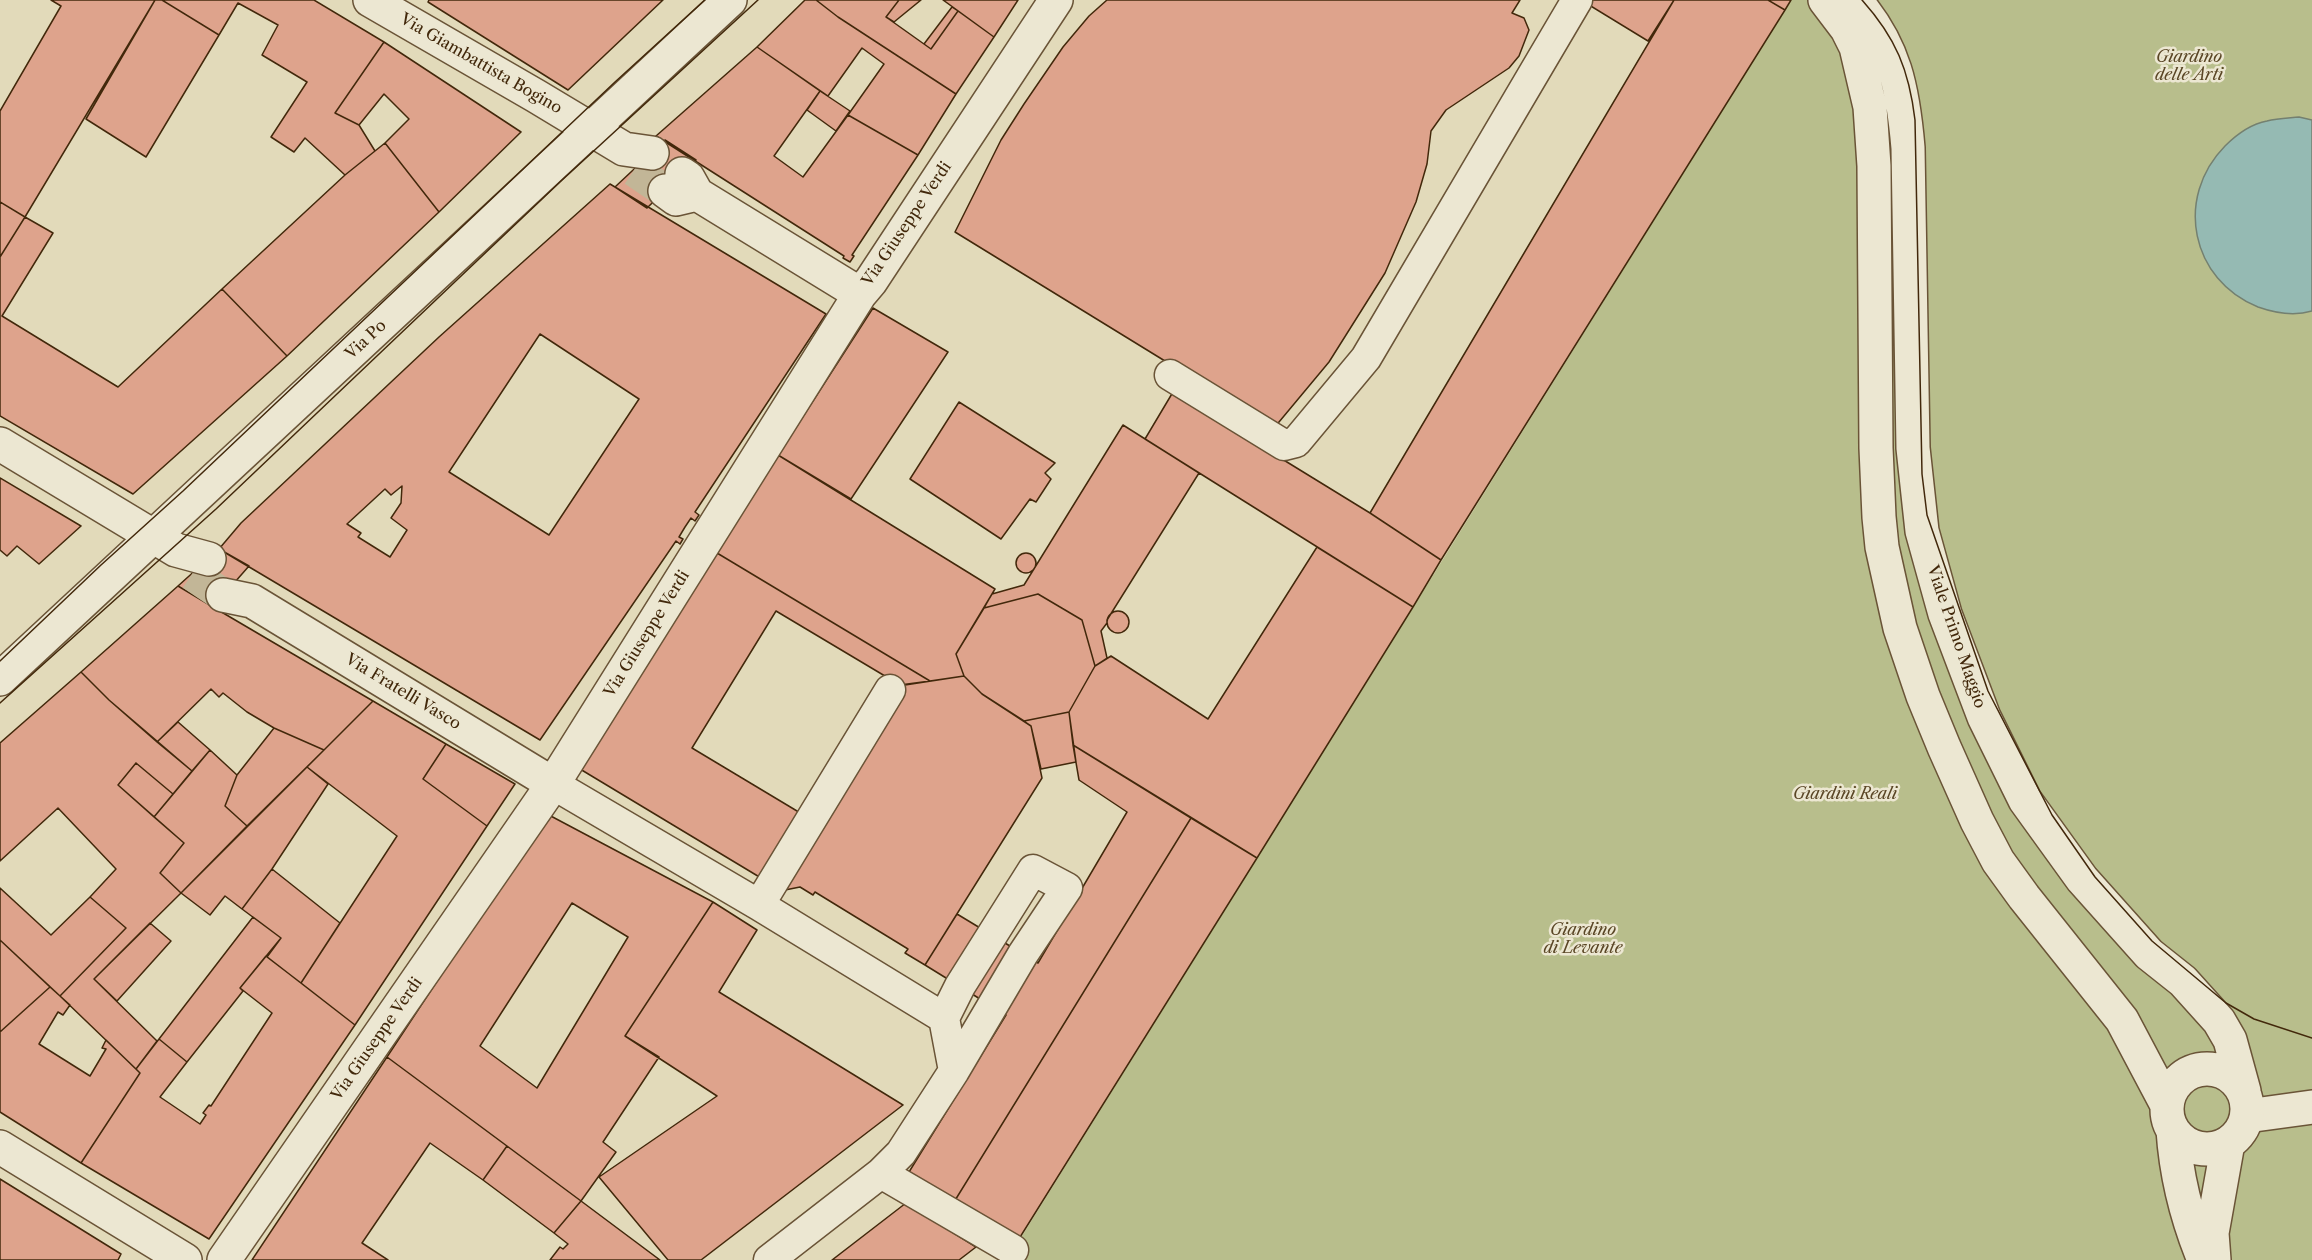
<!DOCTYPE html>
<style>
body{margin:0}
canvas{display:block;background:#e2daba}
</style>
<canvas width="2312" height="1260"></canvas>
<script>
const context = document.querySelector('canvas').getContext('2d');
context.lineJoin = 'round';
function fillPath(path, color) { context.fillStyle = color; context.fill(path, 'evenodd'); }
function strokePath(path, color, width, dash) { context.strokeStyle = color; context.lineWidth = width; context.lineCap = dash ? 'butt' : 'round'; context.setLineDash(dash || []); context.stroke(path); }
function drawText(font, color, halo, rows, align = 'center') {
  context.font = font + ' "Libre Caslon Text",serif'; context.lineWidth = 5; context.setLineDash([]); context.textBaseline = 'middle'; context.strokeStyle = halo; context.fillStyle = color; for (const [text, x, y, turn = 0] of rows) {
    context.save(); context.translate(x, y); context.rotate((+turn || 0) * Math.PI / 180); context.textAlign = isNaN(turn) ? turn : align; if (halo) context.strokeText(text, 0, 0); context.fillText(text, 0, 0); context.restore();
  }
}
const green = new Path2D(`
 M1791,0h521v1260h-1305z`);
const water = new Path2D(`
 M2299,117l13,3v191c-17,5 -37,2 -54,-4 -67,-27 -84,-109 -33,-161 11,-11 26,-22 42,-25 10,-3 22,-3 32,-4z`);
const building = new Path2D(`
 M51,0h104l-130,217 -25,-15v-91l61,-105z
 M155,0h7l57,35 -73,122 -60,-38z
 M162,0h152l70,42 -49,71 24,12 16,26 -30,24 -40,-37 -11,14 -23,-15 36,-55 -45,-27 16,-30 -40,-22 -19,32z
 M429,0h234l-95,90 -140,-88z
 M805,0h11l22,17 118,77 -38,61 -70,-40 36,-51 -22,-16 -34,48 -71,-49z
 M816,0h83l-13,17 45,32 27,-38 36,26 -38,57 -118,-77z
 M899,0h22l-27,22 -8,-5z
 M943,0h75l-24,37z
 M1107,0h413l-8,13 12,5 5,12 -10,26 -10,12 -63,42 -15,21 -4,33 -11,38 -31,71 -56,89 -55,66 -319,-196 46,-92 23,-36 39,-57 26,-31z
 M1581,0h93l-26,41z
 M1674,0h94l17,10 -344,550 -71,-47z
 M1768,0h23l-6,10z
 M952,7l6,4 -27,38 -7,-5z
 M384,42l137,90 -82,80 -54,-69 24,-24 -25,-25 -25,31 -24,-12z
 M757,47l63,44 -46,65 29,21 45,-62 70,40 -66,100 2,1 -4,6 -7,-4 1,-2 -188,-120z
 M820,91l30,20 -14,20 -29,-21z
 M665,140l31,20 -49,48 -32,-21z
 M385,143l54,69 -152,144 -65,-67 123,-114z
 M610,184l216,130 -131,198 4,3 -4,6 -4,-3 -6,9 -6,10 4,2 -3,5 -4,-3 -136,199 -321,-191 22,-26 198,-186zM540,334l99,65 -90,136 -100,-63zM402,486l-1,17 -10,15 16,12 -17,27 -32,-20 3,-4 -14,-9 38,-35 6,6z
 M0,202l25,15 -25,40z
 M25,217l28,16 -51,83 116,71 104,-98 65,67 -154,138 -133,-78v-159z
 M873,308l75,44 -97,147 -73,-44z
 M1173,392l197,121 71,47 -28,47 -268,-168z
 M959,402l96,61 -10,10 6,6 -15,23 -6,-3 -29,40 -91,-60z
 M1123,425l76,48 -92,147v3l-6,8 6,27 -12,8 -13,-46 -44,-26 -54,14 8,-14 32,-9z
 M778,455l217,134 -39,65 8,22 -34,5 -213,-128z
 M0,478l81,48 -42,38 -22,-18 -10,10 -7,-6z
 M1317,547l96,60 -156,251 -184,-113 -4,-33 26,-46 16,-10 97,63z
 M219,549l30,17 -36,41 -35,-21z
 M1016 563a10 10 0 1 1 20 0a10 10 0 1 1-20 0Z
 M717,553l213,128 -30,4 -124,-74 -84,137 120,72 -41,64 -191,-115z
 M178,586l35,21 160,94 -49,49 -50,-22 -27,-16 -24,-19 -4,4 -8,-8 -54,53 -48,-42 -28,-28z
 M1038,594l44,26 13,46 -26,46 -45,9 -42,-27 -18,-18 -8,-22 28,-46z
 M1107 622a11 11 0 1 1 22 0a11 11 0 1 1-22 0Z
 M81,672l28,28 83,71 -19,23 -37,-31 -18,22 66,58 -24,30 21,20 -87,86 63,62 -21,28 -76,-73 66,-68 -36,-31 26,-28 -58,-61 -58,53v-118z
 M964,676l18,18 49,32 11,52 -117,187 -20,-12 3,-4 -93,-57 -2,3 -13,-8 -20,4 43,-67 82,-139z
 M373,701l73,43 -23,35 64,47 -132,199 -54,-42 96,-147 -90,-69z
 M1069,712l7,50 -35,7 -10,-43 -7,-5z
 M178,722l32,28 -18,21 -35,-29z
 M274,728l50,22 -77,76 -22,-20 12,-31z
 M446,744l69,40 -28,42 -64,-47z
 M1073,745l118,73 -237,384 -45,-30 97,-157 -81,-50 32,-51 81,49 89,-151 -48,-32z
 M210,750l27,25 -12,31 22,20 -66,67 -21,-20 24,-30 -30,-26z
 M136,763l37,31 -19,23 -36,-32z
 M307,767l21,17 -56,85 -30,40 -17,-13 -15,19 -29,-22z
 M547,814l166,88 -88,134 34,21 -56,85 13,10 -35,49 -194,-144zM572,903l56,34 -91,151 -57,-42z
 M1191,818l66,40 -240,384 -63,-40z
 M272,869l68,54 -39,60 -34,-26 14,-19 -39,-29z
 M0,888l51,47 39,-38 36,31 -66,68 -60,-56z
 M713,902l44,28 -38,62 184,113 -202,155h-33l-69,-83 118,-81 -92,-60z
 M253,917l28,21 -41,50 3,3 -56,71 -28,-23z
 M150,923l21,18 -54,60 -23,-22z
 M0,940l50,47 -50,45z
 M266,956l89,69 -146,214 -128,-76 59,-90 -4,-4 23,-30 28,23 -27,35 40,27 6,-9 -3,-2 6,-8 2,1 61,-93 -32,-25z
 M50,987l20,18 -7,10 -5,-3 -19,32 51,32 16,-27 -4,-1 4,-8 34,33 -59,90 -81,-51v-80z
 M387,1057l120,89 -24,34 -53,-37 -68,100 26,17h-136z
 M507,1146l74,55 -27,32 -71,-53z
 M0,1179l121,75 -3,6h-118z
 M581,1201l79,59h-110l10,-13 3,2 5,-5 -14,-11z
 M906,1203l70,44 -17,13h-127z`);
const minorTunnel = new Path2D(`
 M634,170l31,21
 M192,574l31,21`);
const pedestrian = new Path2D(`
 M1170,375l114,70 12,-3 70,-84 211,-358
 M553,784l206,121 185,113
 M759,905l131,-215
 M881,1173l132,77
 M769,1260l112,-87 20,-20 53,-82 -10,-53 16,-32 73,-116 34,18 -44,66 -69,117`);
const minor = new Path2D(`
 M370,0l166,96 88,53 28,4
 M682,174l6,4 9,16 163,100
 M665,191l11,8 21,-5
 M0,444l176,106 33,9
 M223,595l29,6 301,183
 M2247,1116l65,-9
 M224,1260l329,-476 307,-490 11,-13 185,-281`);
const tertiary = new Path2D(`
 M1825,0l22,29 9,18 14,60 4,59 2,282 3,69 3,30 18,81 23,68 21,51 33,74 21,40 26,36 98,123 45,85
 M1855,0c40,46 48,89 53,148l5,300 9,83 23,83 39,103 41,83 57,79 67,75 34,27 36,40 11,19 14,51
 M0,679l730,-679
 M2167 1109a40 40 0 1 1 80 0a40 40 0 1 1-80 0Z
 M2173,1130c3,45 14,89 31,130
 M0,1147l185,113
 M2214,1260l-2,-27 16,-90`);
const tram = new Path2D(`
 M1862,0c34,38 47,70 53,120l7,354 5,41 61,176 64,124 43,62 57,64 74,62 28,16 58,19
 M0,661l101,-96 82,-74 432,-409 90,-82
 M0,703l216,-194 345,-328 197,-181`);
const parkNames = [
 ["Giardino",2189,57],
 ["delle Arti",2189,75],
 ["Giardini Reali",1845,794],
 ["Giardino",1583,930],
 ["di Levante",1583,948]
];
const streetNames = [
 ["Via Giambattista Bogino",481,64,30],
 ["Via Giuseppe Verdi",907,224,-56],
 ["Via Po",366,340,-43],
 ["Via Giuseppe Verdi",647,634,-58],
 ["Viale Primo Maggio",1956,637,71],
 ["Via Fratelli Vasco",403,692,31],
 ["Via Giuseppe Verdi",377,1039,-55]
];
fillPath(green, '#b8be8c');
fillPath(water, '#95bab3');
strokePath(water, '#748070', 1.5);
fillPath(building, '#dea38c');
strokePath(building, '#42280b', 1.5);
strokePath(minorTunnel, '#c2b697', 33, [33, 16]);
strokePath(pedestrian, '#6a5437', 33);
strokePath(minor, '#6a5437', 36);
strokePath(tertiary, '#6a5437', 36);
strokePath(pedestrian, '#ece7d2', 30);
strokePath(minor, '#ece7d2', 33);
strokePath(tertiary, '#ece7d2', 33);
strokePath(tram, '#42280b', 1.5);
drawText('italic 16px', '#5a4625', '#ece7d2', parkNames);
drawText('16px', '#42280b', '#ece7d2', streetNames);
</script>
